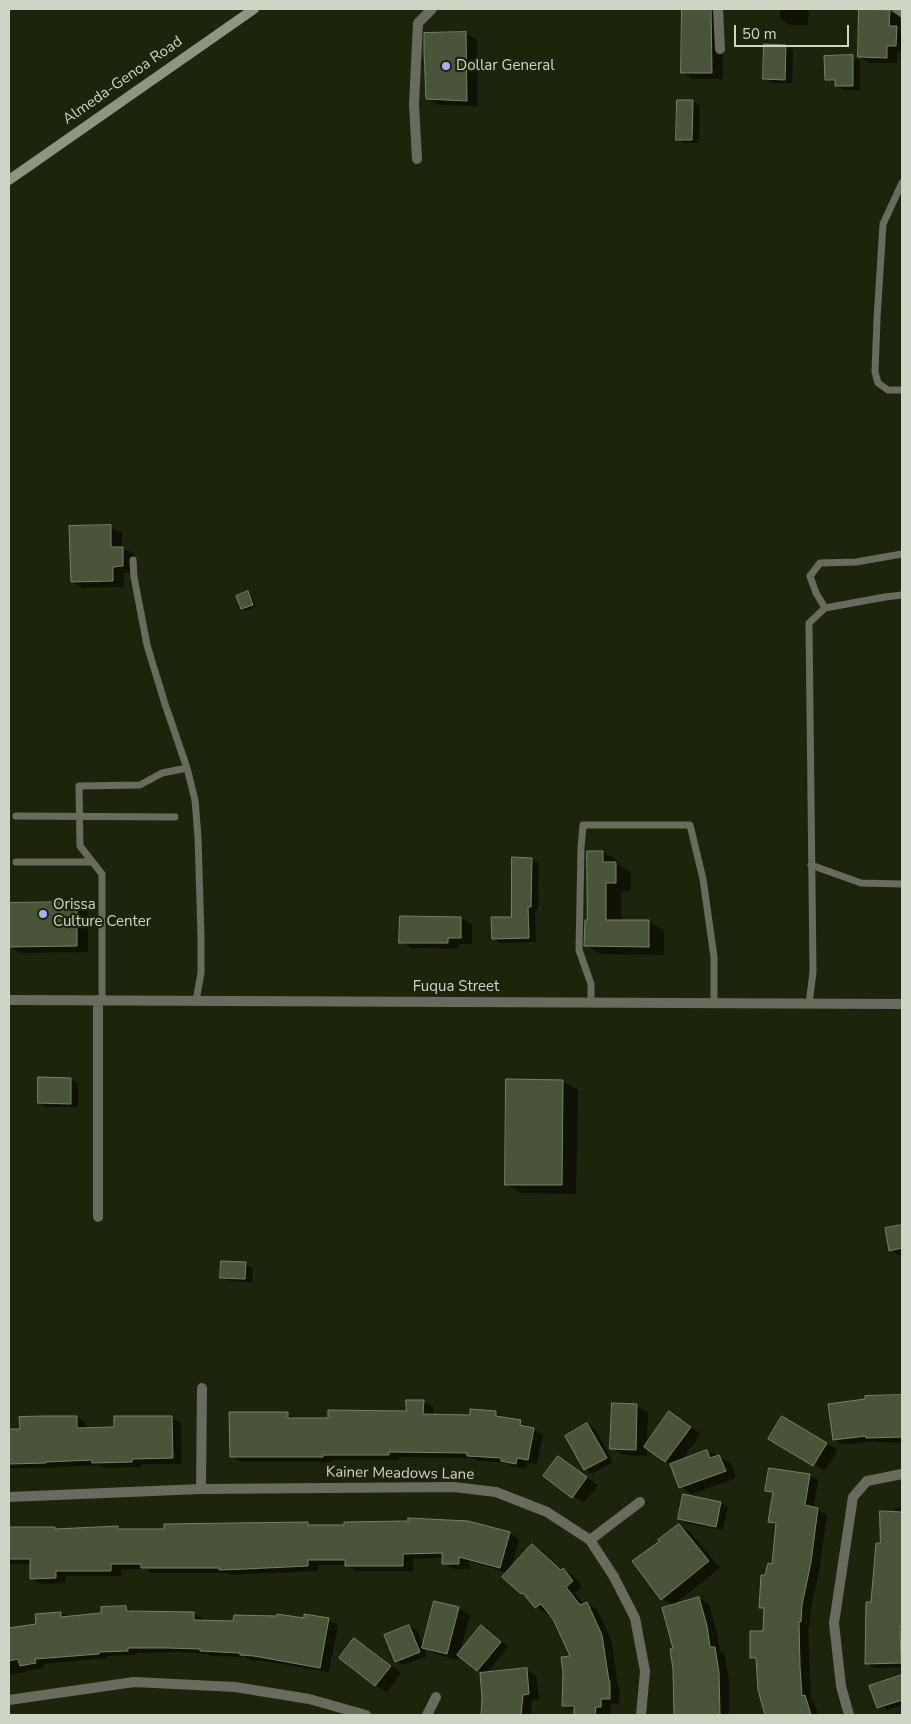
<!DOCTYPE html>
<style>
body{margin:0}
#map{position:relative;width:911px;height:1724px;overflow:hidden;background:#1c250b;font-family:"Nunito Sans",sans-serif}
canvas{display:block}
.frame{position:absolute;inset:0;border:10px solid #cfd5c6;pointer-events:none}
.scale{position:absolute;left:734px;top:25px;width:115px;height:22px;box-sizing:border-box;border:2px solid #cfd5c6;border-top:0;padding-left:6px;font-size:15px;line-height:18px;white-space:nowrap;color:#cfd5c6;-webkit-text-stroke:4px #1c250b;paint-order:stroke}
</style>
<div id="map">
<canvas width="911" height="1724"></canvas>
<div class="frame"></div>
<div class="scale">50 m</div>
</div>
<script>
const context = document.querySelector('canvas').getContext('2d');
context.lineJoin = 'round';
function fillPath(path, color) { context.fillStyle = color; context.fill(path, 'evenodd'); }
function strokePath(path, color, width, dash) { context.strokeStyle = color; context.lineWidth = width; context.lineCap = dash ? 'butt' : 'round'; context.setLineDash(dash || []); context.stroke(path); }
function drawText(font, color, halo, rows, align = 'center') {
  context.font = font + ' "Nunito Sans",sans-serif'; context.lineWidth = 4.5; context.setLineDash([]); context.textBaseline = 'middle'; context.strokeStyle = halo; context.fillStyle = color; for (const [text, x, y, turn = 0] of rows) {
    context.save(); context.translate(x, y); context.rotate((+turn || 0) * Math.PI / 180); context.textAlign = isNaN(turn) ? turn : align; if (halo) context.strokeText(text, 0, 0); context.fillText(text, 0, 0); context.restore();
  }
}
const shadow = new Path2D(`
 M683,9h31l8,7 1,63h-30l-11,-7z
 M780,9h29l-1,16h-19l-9,-6z
 M889,11l11,6v12l2,2v21h-4l-1,11h-27l-11,-6z
 M9,31l1,32h-1z
 M466,34l11,6 1,66 -39,-1 -12,-7z
 M785,46l8,4 -1,33h-20l-7,-5z
 M852,57l8,4v29h-16l-8,-4v-3l-10,-4z
 M693,101l7,5 -1,37h-14l-8,-4z
 M110,526l12,7v15l12,6v18l-10,1v14l-41,1 -11,-6z
 M248,593l3,2 5,12 -11,4 -3,-2z
 M589,852h14l15,9v4l13,7v19h-10v30l28,1 15,8v25l-63,-1 -15,-9 2,-23z
 M532,859l7,4 -1,48h-3l1,31 -36,1 -7,-5 19,-20z
 M9,904h68l11,6v42l-68,1 -11,-7z
 M401,917l60,1 11,6v20h-13v5l-47,-1 -11,-6z
 M71,1079l7,4v24h-32l-7,-5z
 M562,1081l16,9 -2,104 -55,-1 -15,-9z
 M902,1226v31l-12,-7 -4,-21z
 M246,1264l7,4 -1,14 -23,-1 -7,-4z
 M900,1394h2v49l-26,-1 -3,-1 -30,4 -9,-6 66,-42z
 M423,1402l10,5v9l38,1 25,-5 9,7 16,3 22,13 -6,29 -10,-1 -1,6 -14,-3 -6,-3 -28,-2 -5,-3 -74,-1v3h-67v2h-91l-10,-6 56,-42 10,5h32l78,-6z
 M613,1405l24,1 11,6 -1,32 23,-31 11,6 20,15 -20,27 26,-10 24,12 5,15 -44,16 -12,-7 -8,-22 -25,-17v8l-24,-1 -12,-7z
 M77,1417l9,6 1,6h29l55,-12 10,6 1,41h-41v3l-37,1 -4,-3 -44,2v1h-47v-38h12z
 M782,1418l56,32 -13,21 -55,-33z
 M587,1424l8,5 18,33 -21,12 -7,-5z
 M558,1457l40,28 -14,18 -11,-7z
 M809,1475l9,5 -4,28 13,6 -7,54 -10,43v15h-2l3,74 3,2 4,13h-52l-7,-25 -2,-29 -6,-4 13,-24 1,-23 -5,-3 6,-30 7,-11 4,-41 -8,-4 5,-27 -7,-4z
 M721,1503l7,4 -5,23 -37,-7 -7,-4z
 M895,1507l7,1v159l-28,1 -8,-5 6,-60 9,-59 14,-31z
 M228,1523h79l7,4 196,6 9,6 -8,31 22,-24 9,5 21,19 10,5 9,12 -7,6 9,11 3,-1 10,6 15,33 6,45 2,1 -1,16 -8,-1v12h-36v-4l-11,-6 8,-48 -18,-39 -5,-7 -3,2 -10,-6 -8,-10 -24,-20 4,-4 -39,-12v8h-16l-10,-6v-5l-30,1v12h-57l-10,-6h-28v6l-88,4 -3,-2h-75l-6,-4h-25v7h-56v7l-24,1 -10,-6v-14h-22v-35l45,-1 4,2 60,-3 5,3 43,1v-6z
 M679,1525l11,7 30,36 -47,37 -11,-6 -1,-57z
 M699,1598l10,6 8,29 3,18 5,3 4,26v35h-53l-1,-66z
 M126,1607l8,5 60,1 9,6 -1,2 33,1 70,-2v-5l24,5 9,5 -9,47 -65,-11 -14,-1 -5,-3 -35,-1 -3,-2 -29,-2 -41,1v2l-30,1v2l-63,6v4l-35,7v-45l29,-5 23,-12 8,5 33,-4z
 M458,1608l12,7 -10,38 28,-22 20,16 -22,27 40,-4 10,5 3,24 -7,1 -1,15h-49l2,-41 -25,-19 -1,5 -23,-6 -11,-7z
 M409,1626l8,4 10,26 -24,9 -7,-4z
 M355,1639l11,7 35,27 -14,19 -12,-7z
 M902,1676v29l-14,5 -12,-7 -5,-17z`);
const building = new Path2D(`
 M682,9h29l1,64h-31z
 M859,9l31,1 -1,16h8l-1,20h-9v12l-29,-1z
 M466,32l1,69 -41,-2 -2,-49v-17z
 M764,44l22,1 -1,35 -22,-1z
 M853,55v31h-18v-6h-10l-1,-24z
 M677,100h16l-1,40h-16z
 M111,525v22h12v19l-10,1v14l-42,1 -2,-56z
 M248,591l5,14 -12,4 -5,-13z
 M587,851h16v11h13v21h-10v37h43v27l-65,-1 1,-26h2z
 M512,857l20,1 -1,49h-3l1,31 -37,1 -1,-22h20z
 M77,902v44l-68,1v-44z
 M400,916l61,1v21h-13v5h-49z
 M38,1077l33,1v26l-33,-1z
 M506,1079l57,1 -1,105h-57z
 M902,1225v23l-13,3 -4,-23z
 M221,1261l25,1 -1,17 -25,-1z
 M902,1395v42l-36,1v-2l-33,4 -5,-36 37,-5v-3z
 M406,1400h18l-1,14 47,1v-6l26,2v5l25,4 -1,5 14,3 -6,32 -11,-2 -1,6 -15,-3v-3l-34,-2v-3l-78,-1v3h-66v2h-93l-1,-45h59v6h40v-8l78,1z
 M612,1403l25,1 -1,46 -26,-1z
 M669,1411l22,16 -26,35 -21,-15z
 M45,1416h32v12l37,-1v-11h58l1,42 -41,1v3l-40,1v-3l-46,2v1l-37,1v-35h11l-1,-12z
 M782,1416l45,27 -14,23 -45,-27z
 M587,1423l20,35 -23,12 -19,-34z
 M707,1450l3,8 9,-3 7,16 -47,17 -9,-24z
 M558,1456l29,21 -15,21 -29,-22z
 M769,1468l41,6 -5,31 13,3 -7,54 -9,43 -1,17h-2l1,45 2,29 3,-1 6,20h-46l-7,-25 -2,-32h-6v-27h13l1,-23h-5l2,-33h4l3,-12 4,1 4,-41 -8,-1 5,-30 -8,-1z
 M683,1494l38,8 -5,25 -38,-8z
 M880,1511l22,1v115h-2l1,36 -36,1 1,-62h5l5,-59h4z
 M408,1518l60,3 42,11 -10,36 -41,-11v7h-17v-11l-39,1v12h-58v-6h-37v6l-63,3 -26,1v-2h-78v-4h-30v7h-55v7l-26,1v-20h-21v-32h46v2l63,-3v3h46v-5l144,-2v3h36v-3l64,-1z
 M679,1524l30,37 -48,39 -29,-39 28,-20 -2,-1z
 M532,1544l29,26 2,-2 10,13 -7,6 14,18 7,-3 15,33 7,46h1v18h-9v8h-5l-1,8h-21v-9h-12l1,-33 -2,-16 9,-1 -17,-37 -12,-15 -6,4 -12,-15 -2,1 -19,-17z
 M699,1597l8,29 3,21h5l4,26 1,42h-46l-1,-46 -3,-20 3,-1 -11,-40z
 M434,1601l25,6 -12,47 -25,-6z
 M126,1606l1,5 67,1v8l39,1 1,-6 43,1v-2l27,4v-4l25,4 -9,50 -66,-12 -14,-1v-2l-40,-2v-2l-32,-1h-40v3l-29,1v2l-64,5 1,4 -16,3 -2,-7 -9,2v-33l27,-4 -1,-10 26,-2v5l40,-4v-6z
 M409,1625l11,27 -25,10 -11,-27z
 M481,1625l20,17 -24,29 -20,-16z
 M354,1638l37,28 -16,20 -36,-28z
 M527,1668l2,26 -6,1 -2,20h-40l1,-17 -2,-25z
 M902,1675v25l-25,8 -8,-22z`);
const service = new Path2D(`
 M895,9l7,5
 M902,183l-19,41 -6,95 -2,53 3,11 10,7h14
 M133,560l1,17 13,68 18,59 22,64 8,32 3,37 3,99v37l-5,28
 M825,608l-9,-15 -6,-17 10,-13 36,-1 46,-8
 M16,816l159,1
 M16,862h76
 M811,865l50,18 41,1
 M102,1000v-126l-22,-28 -1,-60 61,-1 22,-12 25,-5
 M591,1003v-19l-12,-34 2,-102 2,-23h107l13,54 11,78v46
 M809,1004l4,-32 -4,-349 16,-15 60,-11 17,-2`);
const minor = new Path2D(`
 M718,9l2,40
 M417,159l-3,-55 4,-81 14,-14
 M9,1000l893,4
 M98,1217v-217
 M201,1489l1,-101
 M9,1497l192,-8 253,-2 42,5 51,20 43,28 24,37 21,41 10,53 -4,44
 M590,1540l50,-38
 M9,1700l125,-18 101,5 74,12 57,16
 M427,1715l9,-18
 M849,1715l-8,-29 -7,-63 19,-126 14,-16 35,-7`);
const secondary = new Path2D(`
 M9,180l245,-171`);
const markers = [
 [446,66,5,"#a3b2fd"],
 [43,914,5,"#a3b2fd"]
];
const poiNames = [
 ["Dollar General",456,66],
 ["Orissa",53,905],
 ["Culture Center",53,922]
];
const streetNames = [
 ["Almeda-Genoa Road",123,81,-35],
 ["Fuqua Street",456,987],
 ["Kainer Meadows Lane",400,1474,1]
];
fillPath(shadow, '#0007');
fillPath(building, '#495438');
strokePath(building, '#778265', 1);
strokePath(service, '#676c5f', 7);
strokePath(minor, '#676c5f', 10);
strokePath(secondary, '#8e9682', 10);
for (const [x, y, r, color] of markers) { const dot = new Path2D(); dot.arc(x, y, r, 0, 2 * Math.PI); context.fillStyle = color; context.fill(dot); strokePath(dot, '#1c250b', 2); }
drawText('15px', '#cfd5c6', '#1c250b', poiNames, 'left');
drawText('15px', '#cfd5c6', '#1c250b', streetNames);
</script>
